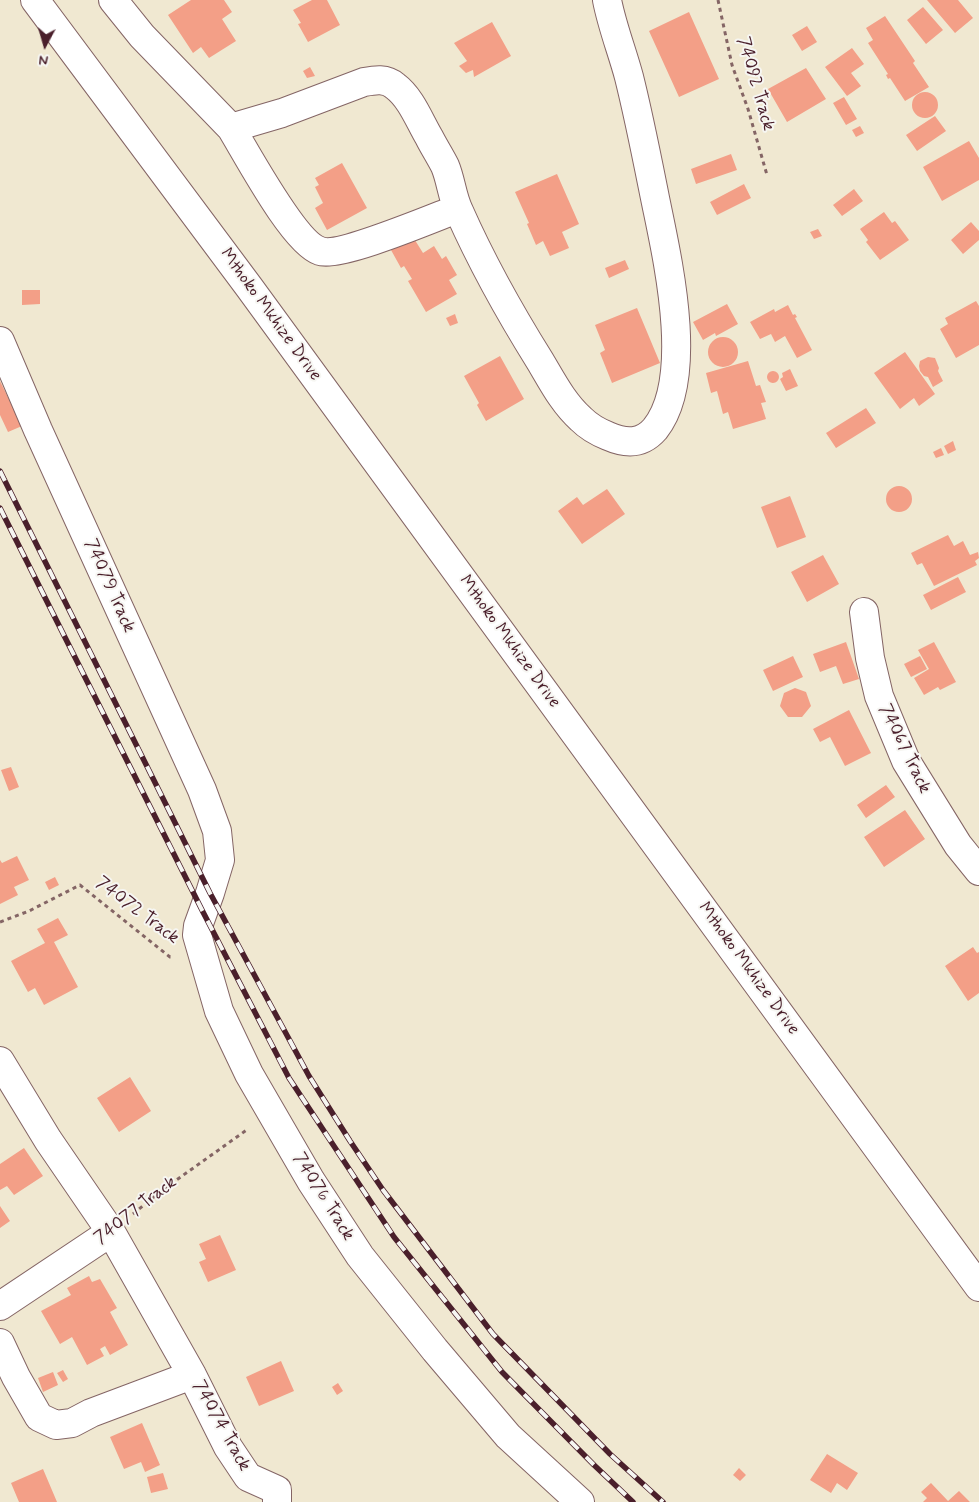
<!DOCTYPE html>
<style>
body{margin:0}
#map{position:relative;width:979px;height:1502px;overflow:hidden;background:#f0e8d1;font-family:Mynerve,sans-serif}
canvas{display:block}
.north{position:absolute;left:20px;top:20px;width:50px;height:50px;-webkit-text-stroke:4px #f6f6f2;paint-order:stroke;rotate:186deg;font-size:14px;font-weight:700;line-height:20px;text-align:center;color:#4a1f2b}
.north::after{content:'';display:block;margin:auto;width:18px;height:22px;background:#4a1f2b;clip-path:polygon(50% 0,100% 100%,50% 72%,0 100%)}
</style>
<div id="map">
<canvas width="979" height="1502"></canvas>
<div class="north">N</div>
</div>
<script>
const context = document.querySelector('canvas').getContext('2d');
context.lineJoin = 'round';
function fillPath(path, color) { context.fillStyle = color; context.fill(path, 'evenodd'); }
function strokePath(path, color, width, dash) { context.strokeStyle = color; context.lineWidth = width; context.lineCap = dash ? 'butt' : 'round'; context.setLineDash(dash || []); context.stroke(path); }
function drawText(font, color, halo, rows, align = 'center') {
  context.font = font + ' Mynerve,sans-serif'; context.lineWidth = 4; context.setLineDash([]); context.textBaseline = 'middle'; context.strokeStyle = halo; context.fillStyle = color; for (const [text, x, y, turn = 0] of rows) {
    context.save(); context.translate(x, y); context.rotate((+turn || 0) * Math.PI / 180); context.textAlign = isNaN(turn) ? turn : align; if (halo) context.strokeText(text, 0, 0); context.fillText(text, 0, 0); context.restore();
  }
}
const building = new Path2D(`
 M191,0h33l8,12 -10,7 14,22 -27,17 -8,-11 -8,6 -25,-38z
 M312,0h15l13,25 -32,17 -10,-18 3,-1 -8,-13z
 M927,0h31l15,18 -18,15z
 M923,7l20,23 -17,14 -19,-24z
 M689,12l30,67 -40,18 -30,-66z
 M885,16l30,45 -2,2 16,24 -24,14 -15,-23 -2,1 -2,-4 2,-1 -20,-31 5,-3 -7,-12z
 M492,22l19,34 -37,21 -1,-7 -7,3 -7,-7 8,-5 -13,-18z
 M807,26l10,16 -15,9 -10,-16z
 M852,48l12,16 -13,9 10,13 -14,10 -22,-29z
 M310,67l5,9 -8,2 -4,-7z
 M806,68l20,31 -39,23 -19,-33z
 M912 105a13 13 0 1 1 26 0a13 13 0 1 1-26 0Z
 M844,97l13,22 -11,6 -13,-22z
 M935,116l11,15 -29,20 -11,-16z
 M860,126l4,7 -8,4 -4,-7z
 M969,141l10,17v22l-37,21 -19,-34z
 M731,154l6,16 -41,14 -5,-15z
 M342,163l25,45 -40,22 -12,-22 8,-5 -8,-16 4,-2 -4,-7z
 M557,174l22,50 -17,8 7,16 -19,8 -7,-15 -7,4 -9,-21 2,-1 -14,-31z
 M744,184l7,14 -34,17 -7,-13z
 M854,189l9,12 -21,15 -9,-11z
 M884,212l8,11 3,-2 14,19 -29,20 -14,-18 2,-2 -8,-11z
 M971,222l8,9v9l-16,14 -12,-14z
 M818,229l4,7 -8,3 -4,-7z
 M413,237l10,16 11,-7 8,13 4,-3 11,19 -8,5 8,14 -31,18 -18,-31 4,-2 -8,-13 -3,2 -10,-18z
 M625,260l4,9 -20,9 -4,-10z
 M22,290h18v14l-18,1z
 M976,301l3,5v39l-23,13 -16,-29 8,-5 -3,-6z
 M727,304l11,20 -22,12 -1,-3 -12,7 -10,-18z
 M788,305l5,10 2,-1 2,3 -2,1 17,32 -15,8 -12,-22 -10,6 -4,-8 -11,5 -10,-17 24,-13 1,3z
 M637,308l23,55 -48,20 -12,-30 5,-3 -10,-25z
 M455,314l3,9 -8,3 -4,-8z
 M708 352a15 15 0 1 1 30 0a15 15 0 1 1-30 0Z
 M905,352l30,42 -16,12 -5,-8 -14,11 -26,-36z
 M500,356l24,43 -38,22 -9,-16 2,-2 -15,-27z
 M928,357l7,1 4,10 -1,3 5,10 -10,6 -5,-10 -4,-1 -4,-5 -1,-5 1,-5z
 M748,361l8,25 4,-1 6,17 -5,1 5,16 -33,10 -5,-17 -5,2 -6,-23 -6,2 -5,-20z
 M790,369l8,17 -12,5 -6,-12 3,-2 -1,-4z
 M767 377a6 6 0 1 1 12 0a6 6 0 1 1-12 0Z
 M0,381l22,45 -14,6 -8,-17z
 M866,408l10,15 -40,25 -10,-15z
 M953,441l3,9 -8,4 -4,-8z
 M941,448l3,7 -8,3 -3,-6z
 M886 499a13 13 0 1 1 26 0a13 13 0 1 1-26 0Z
 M607,489l18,25 -43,30 -24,-33 19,-14 6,8z
 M790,496l16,41 -29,11 -16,-41z
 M948,535l6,11 9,-5 7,14 8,-3 1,6 -4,3 2,4 -43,21 -12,-23 -5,2 -6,-12z
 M823,555l16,29 -32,18 -16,-30z
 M958,577l8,15 -35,18 -8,-15z
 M846,642l13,37 -16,5 -7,-18 -16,6 -7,-18z
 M934,642l22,40 -16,8 -2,-3 -14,8 -10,-17 15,-9 -11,-19z
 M793,656l10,21 -30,14 -10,-21z
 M920,656l7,13 -16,8 -7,-13z
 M795,688l11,4 5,14 -9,11h-14l-8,-11 4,-13z
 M849,710l22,43 -26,13 -15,-29 -10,5 -7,-13z
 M11,767l8,20 -10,4 -8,-21z
 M886,785l9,12 -29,21 -9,-13z
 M905,810l20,29 -41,28 -20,-30z
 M17,856l12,24 -15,7 4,8 -18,9v-44l2,3z
 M55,877l4,8 -10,5 -4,-8z
 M58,918l10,17 -14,7 24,45 -34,18 -9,-17 -7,4 -17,-31 34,-18 -8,-14z
 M973,947l4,6 2,-1v41l-11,8 -23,-35z
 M130,1077l21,34 -32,21 -22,-34z
 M24,1148l19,28 -29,19 -7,-9 -7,4v-26z
 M0,1206l10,15 -10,7z
 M220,1235l16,35 -28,12 -9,-20 7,-3 -7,-15z
 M89,1276l3,6 8,-3 17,29 -7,4 18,33 -18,10 -5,-9 -5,3 4,7 -17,9 -15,-28 -12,7 -19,-33 30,-16 -4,-7z
 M281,1361l13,30 -35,15 -13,-29z
 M63,1370l5,9 -5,3 -6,-9z
 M53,1372l5,13 -15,7 -5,-14z
 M338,1383l5,8 -6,4 -5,-8z
 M142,1423l18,42 -15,7 -4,-10 -17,7 -14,-32z
 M827,1454l31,19 -11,17 -10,-7 -6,10 -21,-13z
 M739,1468l7,7 -6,6 -7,-6z
 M43,1469l14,33h-38l-8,-19z
 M163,1473l5,16 -17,4 -4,-16z
 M931,1483l17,18 11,-10 11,11h-47l4,-4 -6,-6z`);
const path = new Path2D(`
 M718,0l14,65 16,44 19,66
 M0,922l29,-11 51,-26 90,72h4
 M133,1214l28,-23 87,-62`);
const minor = new Path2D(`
 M113,0l29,36 89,92 51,-15 82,-31c11,-2 22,-4 31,4 16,12 24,34 34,51 5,10 11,19 16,29 6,14 7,31 14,45 23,52 51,102 81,150 12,20 23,42 41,58 8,8 17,13 27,17 18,8 34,8 47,-7 41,-51 12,-172 0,-231 -8,-40 -16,-81 -26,-121 -7,-26 -17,-51 -22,-77
 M231,128c16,26 63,115 89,123 19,7 113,-33 137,-42
 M0,341l38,89 164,360 15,41 3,29 -10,33 -12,33 -1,9 22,76 30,63 62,107 49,75 75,94 73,86 72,66
 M864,612l6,46 9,38 27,65 52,84 21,26
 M0,1061l48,79 63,92 81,143 36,72 20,30 29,13v12
 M0,1306l111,-74
 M0,1343l16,34 23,40 17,8 16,-2 19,-10 101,-38`);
const tertiary = new Path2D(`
 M35,0l214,287 730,1000`);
const rail = new Path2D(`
 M0,471l210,422 99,183 41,65 33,49 110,144 117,120 53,48
 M0,508l203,404 86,166 105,159 108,135 92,93 39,37`);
const streetNames = [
 ["74092 Track",755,84,74],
 ["Mthoko Mkhize Drive",270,315,54],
 ["74079 Track",109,586,66],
 ["Mthoko Mkhize Drive",509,642,54],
 ["74067 Track",904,749,64],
 ["74072 Track",137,911,37],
 ["Mthoko Mkhize Drive",748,969,54],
 ["74076 Track",323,1197,58],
 ["74077 Track",136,1211,-38],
 ["74074 Track",221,1426,61]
];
fillPath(building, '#f39f87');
strokePath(minor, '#846565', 30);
strokePath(tertiary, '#846565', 30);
strokePath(path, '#846565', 3, [4, 4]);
strokePath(minor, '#fff', 28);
strokePath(tertiary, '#fff', 28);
strokePath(rail, '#4a1f2b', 5.5);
strokePath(rail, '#f6f6f2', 4, [11]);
drawText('18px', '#4a1f2b', '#f6f6f2', streetNames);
</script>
